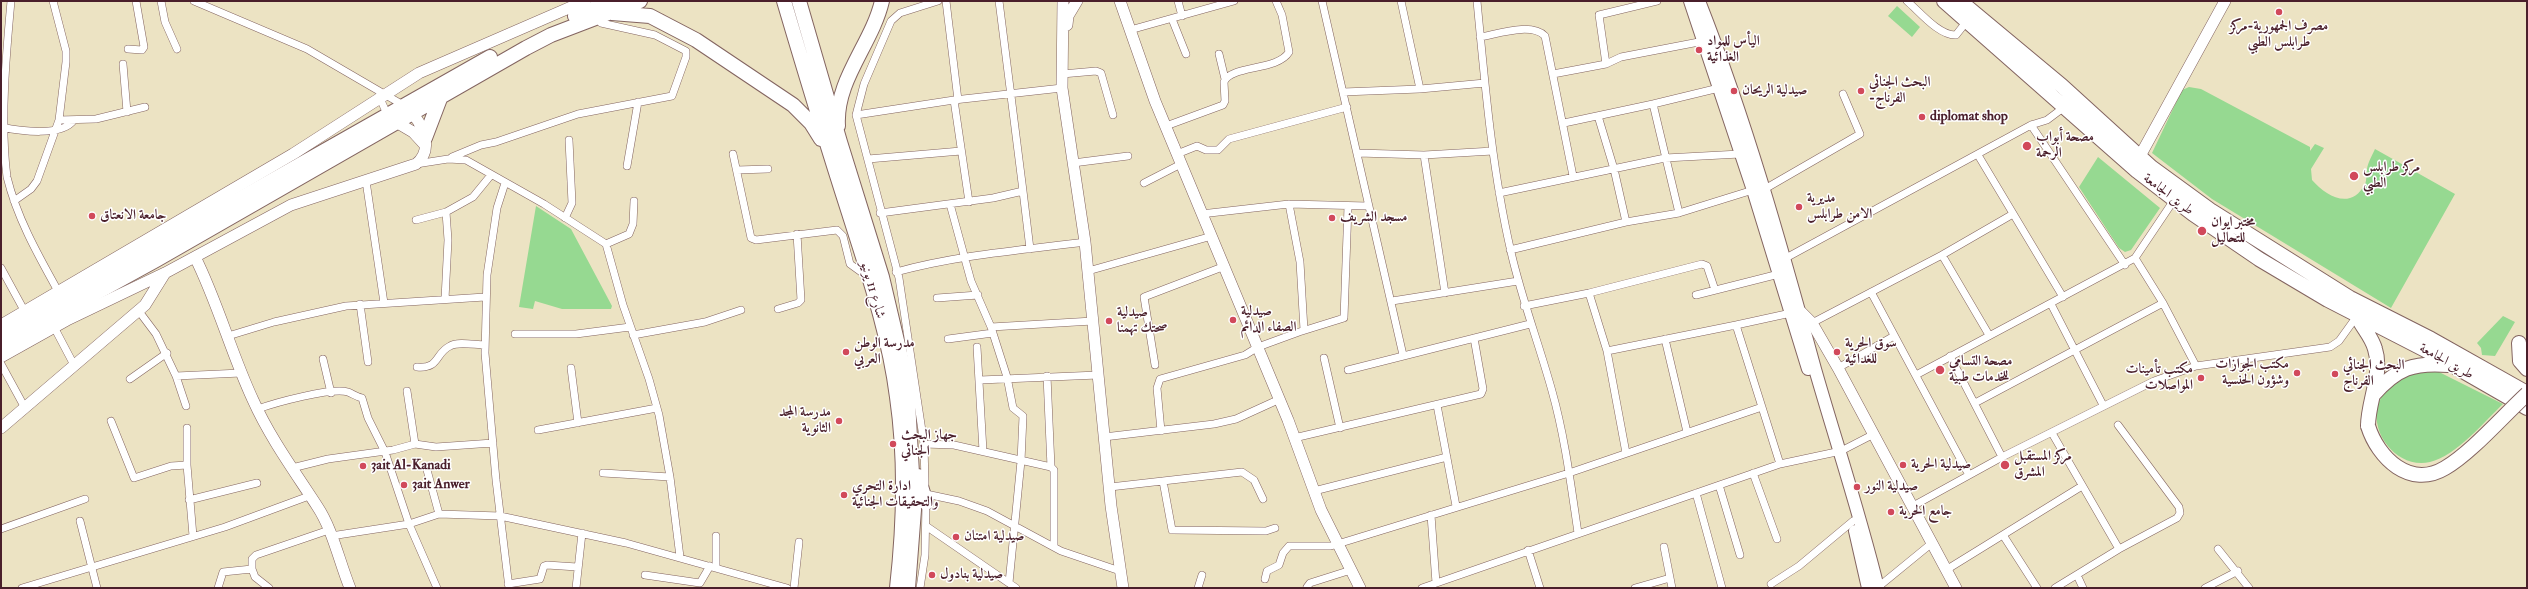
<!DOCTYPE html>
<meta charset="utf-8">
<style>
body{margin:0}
#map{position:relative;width:2528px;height:589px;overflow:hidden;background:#ece3c3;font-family:"IM FELL Double Pica",serif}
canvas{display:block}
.frame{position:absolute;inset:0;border:2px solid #4a1f2b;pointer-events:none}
</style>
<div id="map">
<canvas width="2528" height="589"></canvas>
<div class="frame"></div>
</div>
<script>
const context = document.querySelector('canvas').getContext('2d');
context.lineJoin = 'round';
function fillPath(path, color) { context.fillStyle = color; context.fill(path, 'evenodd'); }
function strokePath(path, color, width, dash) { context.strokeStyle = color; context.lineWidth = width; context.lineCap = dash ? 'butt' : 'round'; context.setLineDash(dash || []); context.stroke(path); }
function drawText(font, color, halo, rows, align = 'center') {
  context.font = font + ' "IM FELL Double Pica",Amiri,serif'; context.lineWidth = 3; context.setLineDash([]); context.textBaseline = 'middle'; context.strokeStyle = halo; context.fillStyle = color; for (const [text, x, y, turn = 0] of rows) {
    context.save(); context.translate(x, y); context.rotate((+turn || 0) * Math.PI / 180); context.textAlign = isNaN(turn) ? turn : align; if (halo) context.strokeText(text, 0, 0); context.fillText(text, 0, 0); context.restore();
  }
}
const green = new Path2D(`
 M1897,6l23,21 -8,10 -24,-21z
 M2189,87l12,2 109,58v4l5,-7 9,4 -13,21 1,11c14,16 39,31 53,4 2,-4 1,-10 2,-15 1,-7 5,-13 8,-20l80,45 -64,114 -179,-109 -60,-46 30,-63z
 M2098,157l62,51 -29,42 -6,2 -6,-4 -40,-61z
 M536,206l35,23 41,77 -1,3h-49l-27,-8 -2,8 -14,-2z
 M2503,316l12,6 -20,34 -13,-1 -1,-7 -4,-5z
 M2435,370l68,34c-19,18 -47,52 -73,58 -31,7 -58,-25 -53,-54 3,-15 17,-26 27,-37z`);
const street = new Path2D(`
 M11,1c-5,55 -11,122 -4,176 10,41 31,78 51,114
 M161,1l4,21 12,27
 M194,1l113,48 96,56
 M946,1l12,99
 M999,1l24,190
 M1178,1l4,15
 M1322,1l81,354
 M1401,1l19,88
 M1477,1c8,84 15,169 34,251 11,48 28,92 41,139 13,46 19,95 26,142
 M1907,1c12,10 32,35 49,34l11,-14
 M1172,19l14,35
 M1130,30l104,-29
 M1480,37c18,-3 51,-15 65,-1l28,140
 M128,49l14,1 2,-3 -8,-46
 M1219,54l6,25
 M123,64l4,48
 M1606,64l-7,-49 58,-14
 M1062,74l34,-3 5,2 12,42
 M1553,74l53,-10 15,-7 83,-16
 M1343,92l77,-3 65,-6
 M379,96l8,18
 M954,100l15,102
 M1653,104l26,109
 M856,115l98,-15 108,-12
 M1598,116l16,53 12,53
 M59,120l37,-1 49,-12
 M1564,123l89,-19 66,-16
 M2031,125l94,140
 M1166,126l57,-21 2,-4 -1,-19c6,-17 54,-11 65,-30l-7,-37 -6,-14
 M1,127c19,4 61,10 73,-7
 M1358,153l66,2 69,-4
 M733,154l18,84 5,2 81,-10 6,6 7,28 18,13
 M1177,154l20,-8 9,4h12l11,-11 118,-32
 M1424,155l21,138
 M1978,155l85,142
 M452,157l29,-12 15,-3 82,-28 94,-18 14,-39v-6l-31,-16 -54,-12 -4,-6
 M868,159l93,-8
 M1073,163l55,-7
 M416,164l32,-5 18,1 78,44 62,40 17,61 26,74 10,36 11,62 10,80
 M627,166l11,-64
 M737,170l31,-1
 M366,181l18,122
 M505,183l-8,25 -10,67 -2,78 11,127 13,108
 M1144,183l37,-19
 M1763,190l97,-56 -17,-40
 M1499,193l166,-35 75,-4
 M14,201l17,-12 6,-8 22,-61 7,-58v-11l-13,-50
 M950,204l21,77 20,46 16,50 6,31 10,8 -2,45 -12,122
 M1289,204l11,58 4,68
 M880,213l113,-15 30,-7 7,58
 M1201,214l88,-10 78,2
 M565,218l7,-15 -3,-63
 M416,220l30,-8
 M606,244l23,-10 4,-10 1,-23
 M1510,250l116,-28 53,-9 74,-23
 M1942,255l47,80
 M2135,258l28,45 33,63
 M1784,259l247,-134 16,-5 16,-12
 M1,268l24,44
 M1088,271l124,-35
 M896,272c61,-17 126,-22 189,-30
 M1871,292l98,183
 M1589,293l18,58
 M1696,295l83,-21
 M937,298l41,-3
 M445,299l3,-59 -2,-28 27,-15 18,-22
 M1392,301l126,-20
 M360,304l8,58
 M2051,304l52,101
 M1524,306l65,-13 113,-29 5,2 8,24
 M778,309l20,-6 3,-3 -4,-66
 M138,310l18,24 20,42 65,-3
 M1812,323l130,-68 71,-41
 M54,327l20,38
 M991,327l102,-6
 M515,334h61l54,-7
 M633,335l72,-13 36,-12
 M228,336l46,-14 72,-16 139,-9
 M948,339l45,-6
 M1665,339l22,93
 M977,347l6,104
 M1950,356l52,101
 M1324,358l16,70
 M323,359l8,34
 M1,364l24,44
 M1155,365l-11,-68 81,-31
 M417,367c23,2 18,-14 33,-21 8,-5 25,-1 35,-1
 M571,368l7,55
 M1838,368l56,-32
 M1348,370l182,-46
 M1916,375l219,-117 39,-58
 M176,376l10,30
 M1047,376l4,91
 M130,379l37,-26
 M980,380l118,-5
 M407,391l8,53
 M1975,403l188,-100
 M1437,405l19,101
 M258,409c16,-6 74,-22 90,-17 5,2 9,5 14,6l6,20 17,34 24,72 28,64
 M111,421l23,57 37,-12 16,-1
 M187,428v37l6,71
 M538,430l119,-22
 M1161,431l-4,-43 3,-9 85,-24 13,-8 41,-15 45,-14 4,-112
 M2052,433l67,116
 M1104,437l110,-13 22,-5 44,-20
 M1294,438l187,-44 2,-5 -9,-51
 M924,444l30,1 97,22 3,3v77
 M1626,453l-19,-102 129,-26
 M1780,464l-44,-139 55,-12
 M292,468l36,-9 65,-9 22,-6 21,3 57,-4
 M427,470l12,44
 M603,473l67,4
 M1753,473l24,66
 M1163,481l9,49 94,1 9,-3
 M925,484l-1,-40 -25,-166 -43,-163 8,-31 27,-63 9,-8 38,-12
 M1719,485l21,70
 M1110,487l132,-15 12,8 9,19
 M1314,491l133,-34
 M1696,493l26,95
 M926,494l33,7 28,10 74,40 59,20
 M189,500l68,-17
 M1913,506l89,-49 152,-76 42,-15 134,-19 9,-6 18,-25
 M1431,515l5,68
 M80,521l17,67
 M926,526l90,62
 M1,529l84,-30
 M2003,535l34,53
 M331,536l78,-12 30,-10 61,2 126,27 161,45
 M716,536v32
 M1664,547l8,41
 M2218,549l31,39
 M1528,550l12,38
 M252,569l3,8 14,11
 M1946,570l136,-84
 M645,575l55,8 10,-17
 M2077,575l6,13
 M1265,579l2,-8 12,-6 4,-12 6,-7h42l238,-73 193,-66
 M508,584l32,-5 4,-13 3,-1 30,2
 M1771,584l28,-18 54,-45
 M1307,587l3,-4 41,-13
 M22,588l203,-61 84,-31
 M218,588l5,-16 29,-3v-10l4,-4 73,-25
 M576,588l6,-55
 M794,588l5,-46
 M920,588l5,-33 1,-54
 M1198,588l4,-13
 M1422,588l358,-124 61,-13 33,-17
 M1635,588l35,-10
 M1877,588l55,-45
 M2055,588l64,-39 58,-31 3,-5 -1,-6 -61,-82
 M2205,588l33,-17`);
const secondary = new Path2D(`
 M1063,1l-1,87 23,154 26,264 12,82
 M1120,1l35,100 133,319 33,90 39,78
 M1067,25l1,-9 9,-15
 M391,119l22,13 11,12
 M2140,156l85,-155
 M195,257c23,46 36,96 58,143 17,38 42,72 64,106 16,24 22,55 33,82
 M1801,312l11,11 26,45 118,220
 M1,325l292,-171 126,-81 166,-72
 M1,357l68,-38 96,-46 126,-68 125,-41c19,-15 6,-42 -8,-55
 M1,428l144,-123 20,-32`);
const primary = new Path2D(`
 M1690,1l63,189 55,179
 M1699,1c47,119 82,244 116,368 21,73 45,145 63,219
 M1855,531l13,57`);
const highway = new Path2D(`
 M784,1c21,71 42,141 65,212 19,60 40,121 48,184 9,62 7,129 0,191
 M799,1l41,141 42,135 25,106 7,127 -6,78
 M1944,1l193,170 56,43 66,45 69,41 105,54 94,54
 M1960,1l102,85 89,81 59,43 140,88 81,41 96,54
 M612,13l38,3 46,24 97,65 18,18 10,16
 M575,16l37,-15
 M838,126c-3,-46 34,-82 44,-125
 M425,138l16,-42
 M2357,316c5,11 15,21 18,33 8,25 -7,52 -7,77
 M1,334l489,-277
 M2519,343l1,18 7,8
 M1,345l155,-85 370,-212 25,-13 89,-34
 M2373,395c24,-27 40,-33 76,-30
 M918,476l8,27`);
const highwayBridge = new Path2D(`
 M2368,426c10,32 42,63 77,42 26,-15 59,-53 82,-74`);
const markers = [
 [2279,12,4,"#d1495b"],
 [1699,50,4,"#d1495b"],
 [1734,91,4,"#d1495b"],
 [1861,91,4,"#d1495b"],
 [1922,117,4,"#d1495b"],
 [2027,146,5,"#d1495b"],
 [2354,176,5,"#d1495b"],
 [1799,207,4,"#d1495b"],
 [92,216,4,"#d1495b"],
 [1332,218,4,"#d1495b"],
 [2202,231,5,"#d1495b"],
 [1233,320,4,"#d1495b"],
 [1109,321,4,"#d1495b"],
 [846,352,4,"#d1495b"],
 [1837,352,4,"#d1495b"],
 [1940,370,5,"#d1495b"],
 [2297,373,4,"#d1495b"],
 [2335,374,4,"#d1495b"],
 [2201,378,4,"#d1495b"],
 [839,421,4,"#d1495b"],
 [893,444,4,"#d1495b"],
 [1903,465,4,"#d1495b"],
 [2005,465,5,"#d1495b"],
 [363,466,4,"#d1495b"],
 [404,485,4,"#d1495b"],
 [1857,487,4,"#d1495b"],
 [844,495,4,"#d1495b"],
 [1891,512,4,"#d1495b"],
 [956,537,4,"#d1495b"],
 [932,575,4,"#d1495b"]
];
const poiNames = [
 ["مصرف الجمهورية-مركز",2279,27,"center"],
 ["طرابلس الطبي",2279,43,"center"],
 ["اليأس للمواد",1707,42],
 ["الغذائية",1707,58],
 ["البحث الجنائي",1869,83],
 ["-الفرناج",1869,99],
 ["صيدلية الريحان",1742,91],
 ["diplomat shop",1930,117],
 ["مصحة أبواب",2036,138],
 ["الرحمة",2036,154],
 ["مركز طرابلس",2363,168],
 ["الطبي",2363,184],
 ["مديرية",1807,199],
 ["الامن طرابلس",1807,215],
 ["جامعة الانعتاق",100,216],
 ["مسجد الشريف",1340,218],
 ["مختبر ايوان",2211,223],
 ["للتحاليل",2211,239],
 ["صيدلية",1241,312],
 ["الصفاء الدائم",1241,328],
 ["صيدلية",1117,313],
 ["صحتك تهمنا",1117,329],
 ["مدرسة الوطن",854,344],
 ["العربي",854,360],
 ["سوق الحرية",1845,344],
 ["للغدائية",1845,360],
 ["مصحة التسامي",1949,362],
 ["للخدمات طبية",1949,378],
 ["مكتب الجوازات",2289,365,"right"],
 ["وشؤون الحنسية",2289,381,"right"],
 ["البحث الجنائي",2343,366],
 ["الفرناج",2343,382],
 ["مكتب تأمينات",2193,370,"right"],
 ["المواصلات",2193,386,"right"],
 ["مدرسة المجد",831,413,"right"],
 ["الثانوية",831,429,"right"],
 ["جهاز البحث",901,436],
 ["الجنائي",901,452],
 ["مركز المستقبل",2014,457],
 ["المشرق",2014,473],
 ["صيدلية الحرية",1911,465],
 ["3ait Al-Kanadi",371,466],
 ["3ait Anwer",412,485],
 ["ادارة التحري",852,487],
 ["والتحقيقات الجنائية",852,503],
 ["صيدلية النور",1865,487],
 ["جامع الحرية",1899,512],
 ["صيدلية امتنان",964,537],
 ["صيدلية بنادول",940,575]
];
const streetNames = [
 ["طريق الجامعة",2168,195,37],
 ["شارع 11 يونيو",872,290,74],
 ["طريق الجامعة",2446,362,29]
];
fillPath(green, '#96d991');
strokePath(street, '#836460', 8);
strokePath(secondary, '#836460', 12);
strokePath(primary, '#836460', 14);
strokePath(highway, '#836460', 16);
strokePath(street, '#fff', 7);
strokePath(secondary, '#fff', 11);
strokePath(primary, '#fff', 12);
strokePath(highway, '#fff', 14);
strokePath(highwayBridge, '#836460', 16, []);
strokePath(highwayBridge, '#fff', 14);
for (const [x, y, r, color] of markers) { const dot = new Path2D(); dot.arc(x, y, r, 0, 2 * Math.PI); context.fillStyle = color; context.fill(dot); strokePath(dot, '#fff', 1.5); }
drawText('bold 14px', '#4a1f2b', '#fff', poiNames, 'left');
drawText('14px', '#4a1f2b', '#fff', streetNames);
</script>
